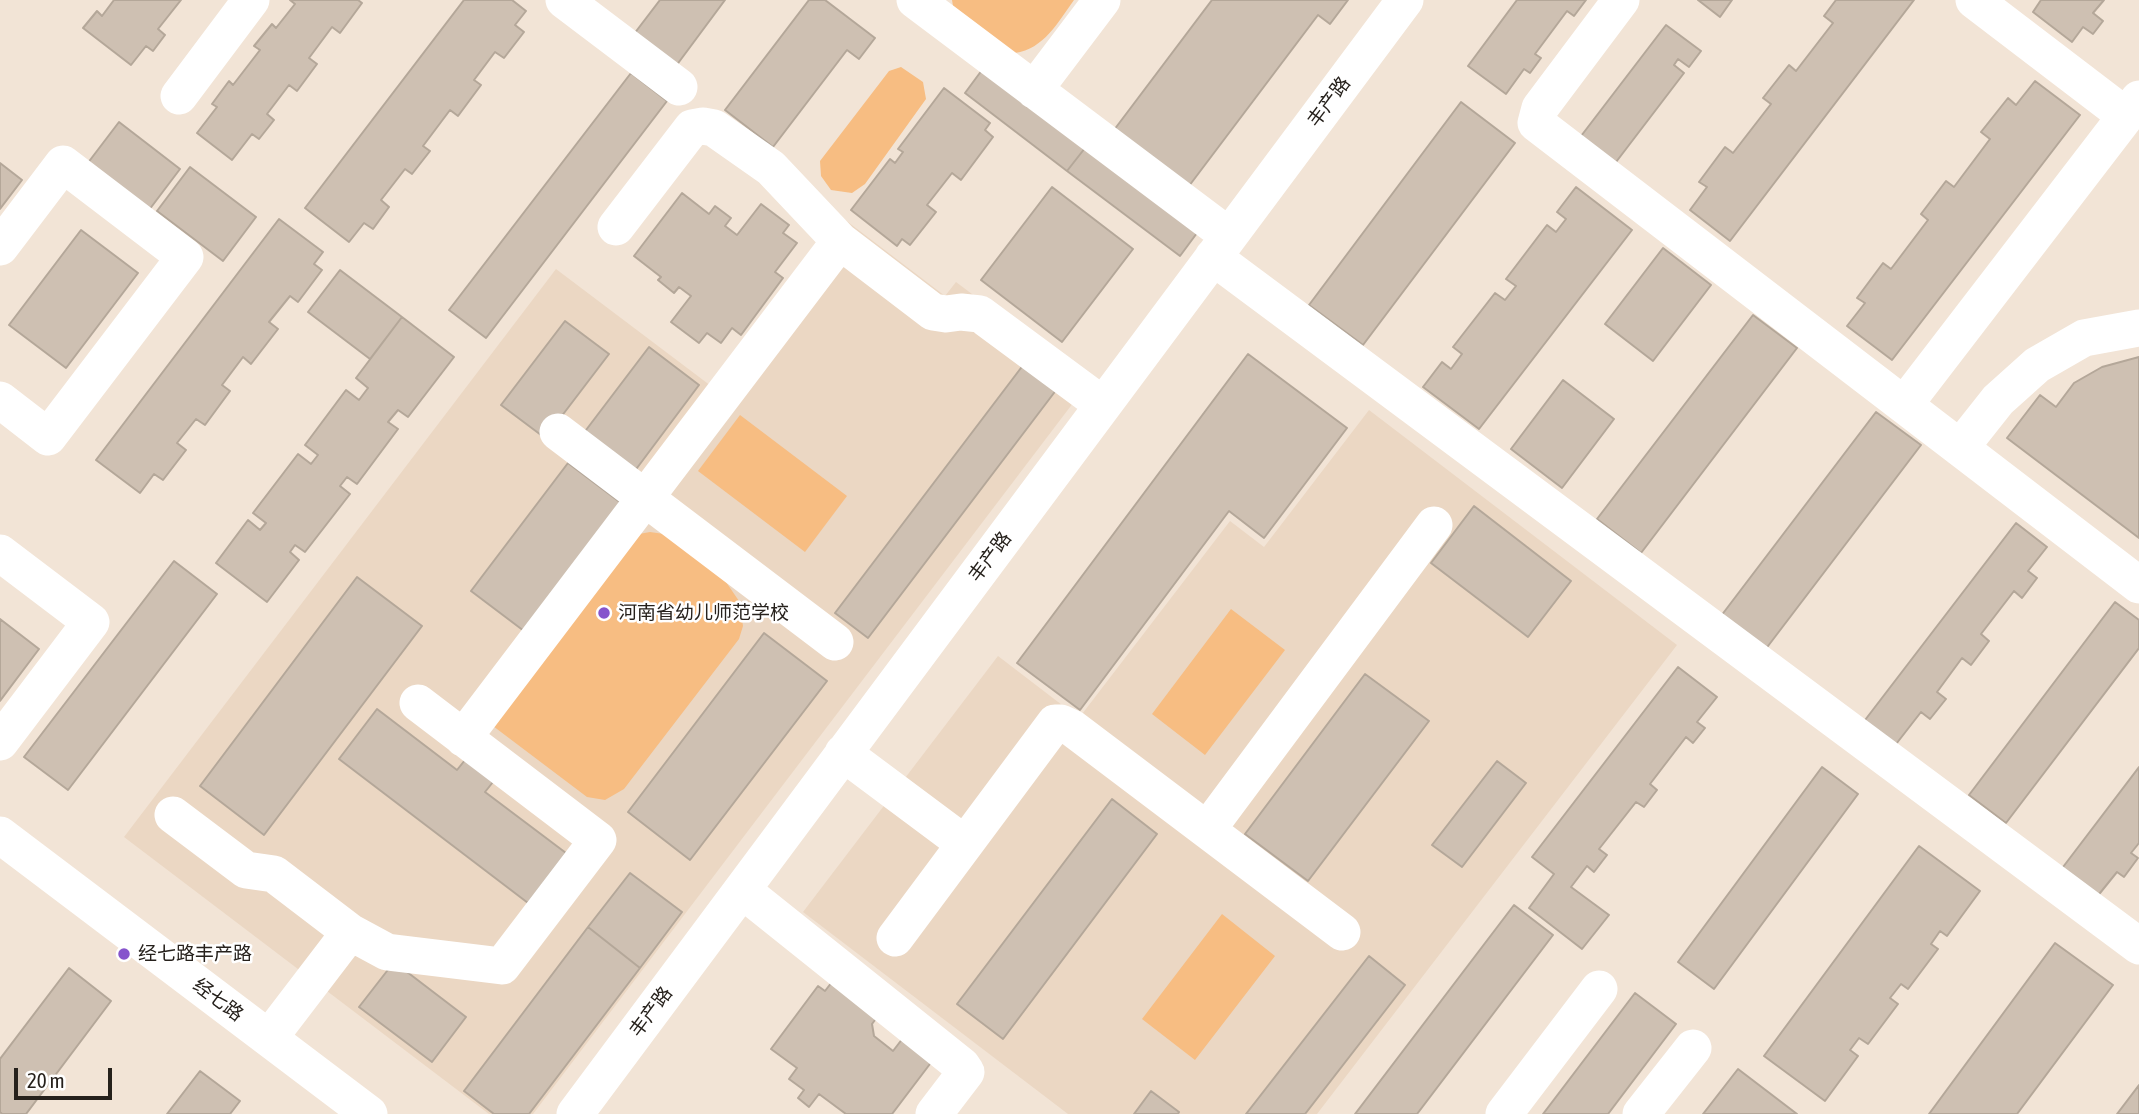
<!DOCTYPE html>
<meta charset="utf-8">
<style>
body{margin:0}
#map{position:relative;width:2139px;height:1114px;overflow:hidden;background:#f2e4d6;font-family:"Asap Condensed",sans-serif}
canvas{display:block}
.scale{position:absolute;left:14px;top:1068px;width:98px;height:32px;box-sizing:border-box;border:4px solid #26211c;border-top:0;padding-left:9px;font-size:21px;line-height:24px;white-space:nowrap;color:#26211c;-webkit-text-stroke:5px #fff;paint-order:stroke}
</style>
<div id="map">
<canvas width="2139" height="1114"></canvas>
<div class="scale">20 m</div>
</div>
<script>
const context = document.querySelector('canvas').getContext('2d');
context.lineJoin = 'round';
function fillPath(path, color) { context.fillStyle = color; context.fill(path, 'evenodd'); }
function strokePath(path, color, width, dash) { context.strokeStyle = color; context.lineWidth = width; context.lineCap = dash ? 'butt' : 'round'; context.setLineDash(dash || []); context.stroke(path); }
function drawText(font, color, halo, rows, align = 'center') {
  context.font = font + ' "Asap Condensed","Noto Sans SC",sans-serif'; context.lineWidth = 5; context.setLineDash([]); context.textBaseline = 'middle'; context.strokeStyle = halo; context.fillStyle = color; for (const [text, x, y, turn = 0] of rows) {
    context.save(); context.translate(x, y); context.rotate((+turn || 0) * Math.PI / 180); context.textAlign = isNaN(turn) ? turn : align; if (halo) context.strokeText(text, 0, 0); context.fillText(text, 0, 0); context.restore();
  }
}
const built = new Path2D(`
 M844,219l101,77 11,-14 133,100 -556,732h-44l-365,-277 432,-568 159,120z
 M1369,410l308,235 -360,469h-249l-265,-202 195,-256 81,62 151,-197 34,26z`);
const green = new Path2D(`
 M952,0h122c-16,22 -30,49 -59,53l-62,-47z
 M901,67l22,15 3,17 -61,85 -13,9 -21,-3 -10,-14 -1,-15 69,-90z
 M740,415l107,81 -42,56 -107,-81z
 M650,532l14,2 62,48 13,19 4,25 -4,13 -115,150 -19,11 -18,-3 -94,-71 146,-192z
 M1231,609l54,41 -80,105 -53,-41z
 M1222,914l53,42 -80,104 -53,-41z`);
const building = new Path2D(`
 M114,0h67l-23,29 7,6 -12,16 -7,-5 -15,19 -48,-37 14,-17 5,5z
 M290,0h68l4,3 -22,30 -8,-6 -23,31 8,6 -20,27 -8,-6 -22,29 7,6 -15,19 -7,-5 -20,26 -35,-27 20,-26 -5,-3 17,-23 4,4 27,-35 -6,-4 18,-22 4,4 19,-24z
 M464,0h48l14,11 -11,14 9,7 -20,26 -9,-6 -21,28 7,5 -23,31 -8,-6 -27,36 7,5 -18,23 -7,-5 -24,31 8,7 -16,22 -9,-6 -15,19 -44,-34z
 M660,0h65l-49,66 -42,-32z
 M809,0h16l50,38 -16,21 -12,-9 -74,97 -48,-37z
 M1212,0h136l-18,24 -12,-9 -129,171 -75,-56z
 M1517,0h69l-12,16 -7,-5 -32,43 6,4 -11,15 -6,-4 -18,25 -38,-28z
 M1698,0h34l-12,17z
 M1836,0h78l-184,241 -40,-31 17,-23 -8,-5 26,-35 8,6 38,-49 -8,-6 26,-33 7,6 37,-48 -9,-7z
 M2041,0h63l-11,13 10,8 -10,13 -10,-7 -11,15 -39,-30z
 M1666,25l35,26 -12,16 -11,-8 -4,6 10,8 -71,93 -35,-26z
 M982,70l103,78 -18,23 -102,-78z
 M631,73l36,28 -181,237 -37,-28z
 M2035,81l45,34 -188,245 -45,-34 18,-23 -8,-5 26,-35 8,6 37,-49 -7,-6 25,-33 8,6 36,-48 -9,-7 27,-34 8,7z
 M944,88l46,35 -5,7 8,7 -32,43 -9,-7 -25,32 9,7 -26,33 -8,-6 -5,7 -46,-36 39,-51 5,4 8,-11 -5,-3z
 M1461,102l54,41 -152,202 -54,-40z
 M119,122l61,47 -34,45 -62,-46z
 M1085,148l112,85 -17,23 -113,-85z
 M0,163l22,17 -22,29z
 M190,167l66,50 -33,44 -66,-50z
 M1052,187l81,62 -71,93 -81,-62z
 M1576,187l56,43 -153,199 -56,-42 19,-25 9,7 11,-15 -9,-7 42,-54 10,7 11,-14 -10,-7 41,-54 9,7 10,-13 -9,-7z
 M682,193l27,21 6,-8 16,12 -6,8 12,9 24,-31 28,21 -6,8 14,10 -22,29 8,6 -42,57 -9,-7 -11,15 -14,-10 -8,10 -28,-21 20,-26 -12,-9 -5,6 -16,-13 3,-3 -27,-21z
 M279,219l44,33 -9,12 8,6 -24,32 -8,-6 -21,26 9,7 -27,35 -8,-7 -21,28 8,6 -25,34 -9,-6 -19,24 9,7 -23,30 -9,-6 -14,19 -44,-33z
 M81,230l57,43 -72,95 -57,-43z
 M1663,248l48,37 -58,76 -48,-37z
 M340,270l62,47 -32,42 -62,-47z
 M1753,315l44,33 -156,205 -44,-34z
 M402,317l52,40 -46,60 -10,-7 -10,12 10,7 -41,55 -10,-7 -7,9 10,8 -45,58 -10,-7 -5,7 9,8 -32,42 -51,-39 32,-43 12,10 6,-7 -13,-10 45,-59 13,10 7,-9 -13,-10 41,-55 13,10 9,-12 -12,-10z
 M565,321l44,33 -64,84 -44,-33z
 M649,347l50,38 -65,87 -51,-38z
 M1248,354l99,74 -83,110 -35,-27 -149,199 -63,-47z
 M2139,357v181l-132,-100 33,-43 16,12 18,-24 28,-16z
 M1027,360l33,25 -192,253 -33,-25z
 M1563,380l51,39 -52,69 -51,-39z
 M1876,412l45,33 -156,205 -44,-34z
 M568,463l53,40 -97,128 -53,-40z
 M1474,506l97,75 -43,56 -97,-74z
 M2016,523l31,24 -19,24 9,7 -15,20 -8,-7 -33,43 8,7 -18,24 -9,-7 -25,34 9,7 -16,20 -9,-7 -28,36 -31,-24z
 M174,561l43,33 -149,196 -44,-33z
 M357,577l65,49 -158,209 -64,-49z
 M2115,602l24,18v28l-133,175 -37,-28z
 M0,619l39,30 -39,52z
 M764,633l63,48 -137,179 -62,-48z
 M1678,667l39,30 -20,25 8,6 -12,15 -7,-6 -36,47 7,6 -13,17 -8,-5 -37,47 8,6 -13,17 -7,-6 -16,21 38,28 -27,34 -53,-41 25,-34 -22,-17z
 M1365,674l64,47 -121,160 -63,-47z
 M377,709l80,61 8,-10 28,22 -8,10 81,61 -38,50 -189,-144z
 M1497,761l29,22 -64,84 -30,-22z
 M1822,767l36,27 -144,195 -36,-27z
 M2139,767v76l-8,10 7,5 -14,19 -7,-5 -21,26 -36,-27z
 M1112,799l45,35 -154,205 -46,-35z
 M1919,846l61,45 -33,45 -7,-5 -9,13 7,5 -30,40 -7,-5 -11,14 8,6 -30,40 -9,-6 -9,12 8,6 -33,45 -61,-45z
 M630,873l52,39 -42,56 -52,-41z
 M1514,905l39,30 -136,179h-62z
 M588,927l52,41 -111,146h-35l-30,-23z
 M2055,943l58,42 -96,129h-88z
 M1369,956l36,29 -100,129h-59z
 M394,962l72,55 -34,45 -73,-55z
 M69,968l42,33 -85,113h-24l-2,-2v-53z
 M835,978l46,34 -9,12 2,12 19,15 10,-13 33,18 -44,58h-46l-27,-20 -10,13 -11,-9 6,-8 -15,-11 8,-11 -26,-19 47,-63 7,5z
 M1635,993l41,31 -68,90h-65z
 M1738,1069l59,45h-94z
 M200,1071l40,30 -10,13h-63z
 M2139,1085v29h-22z
 M1151,1091l28,21 -1,2h-44z`);
const minor = new Path2D(`
 M564,0l115,87
 M915,0l314,236
 M1621,0l-81,108 -4,15 603,462
 M1974,0l152,116
 M1034,90l68,-90
 M179,96l72,-96
 M616,227l76,-99 11,-2 11,2 57,40 69,73 93,71 13,2 15,-2 19,2 123,91
 M0,247l63,-83 122,93 -137,180 -48,-37
 M1213,257l926,689
 M1904,405l235,-306
 M558,432l277,210
 M1960,448l38,-48 39,-35 47,-27 55,-10
 M0,553l91,69 -91,120
 M463,738l377,-497
 M843,753l122,91
 M173,815l73,55 28,4 76,58 -81,106
 M1207,830l227,-305
 M0,835l369,279
 M742,890l220,176 4,6 -32,42
 M350,932l37,20 115,14 96,-126 -180,-137
 M895,938l160,-215h6l11,5 270,204
 M575,1114l830,-1114
 M1504,1114l95,-125
 M1641,1114l52,-66`);
const markers = [
 [604,613,7,"#8654cc"],
 [124,954,7,"#8654cc"]
];
const streetNames = [
 ["丰产路",1329,102,-53],
 ["丰产路",990,557,-53],
 ["经七路",218,1000,37],
 ["丰产路",651,1012,-53]
];
const poiNames = [
 ["河南省幼儿师范学校",618,613],
 ["经七路丰产路",138,954]
];
fillPath(built, '#ebd7c3');
fillPath(green, '#f7bd82');
fillPath(building, '#cec0b2');
strokePath(building, '#b4a799', 2);
strokePath(minor, '#fff', 37);
for (const [x, y, r, color] of markers) { const dot = new Path2D(); dot.arc(x, y, r, 0, 2 * Math.PI); context.fillStyle = color; context.fill(dot); strokePath(dot, '#fff', 2.5); }
drawText('19px', '#26211c', '#fff', streetNames);
drawText('19px', '#26211c', '#fff', poiNames, 'left');
</script>
